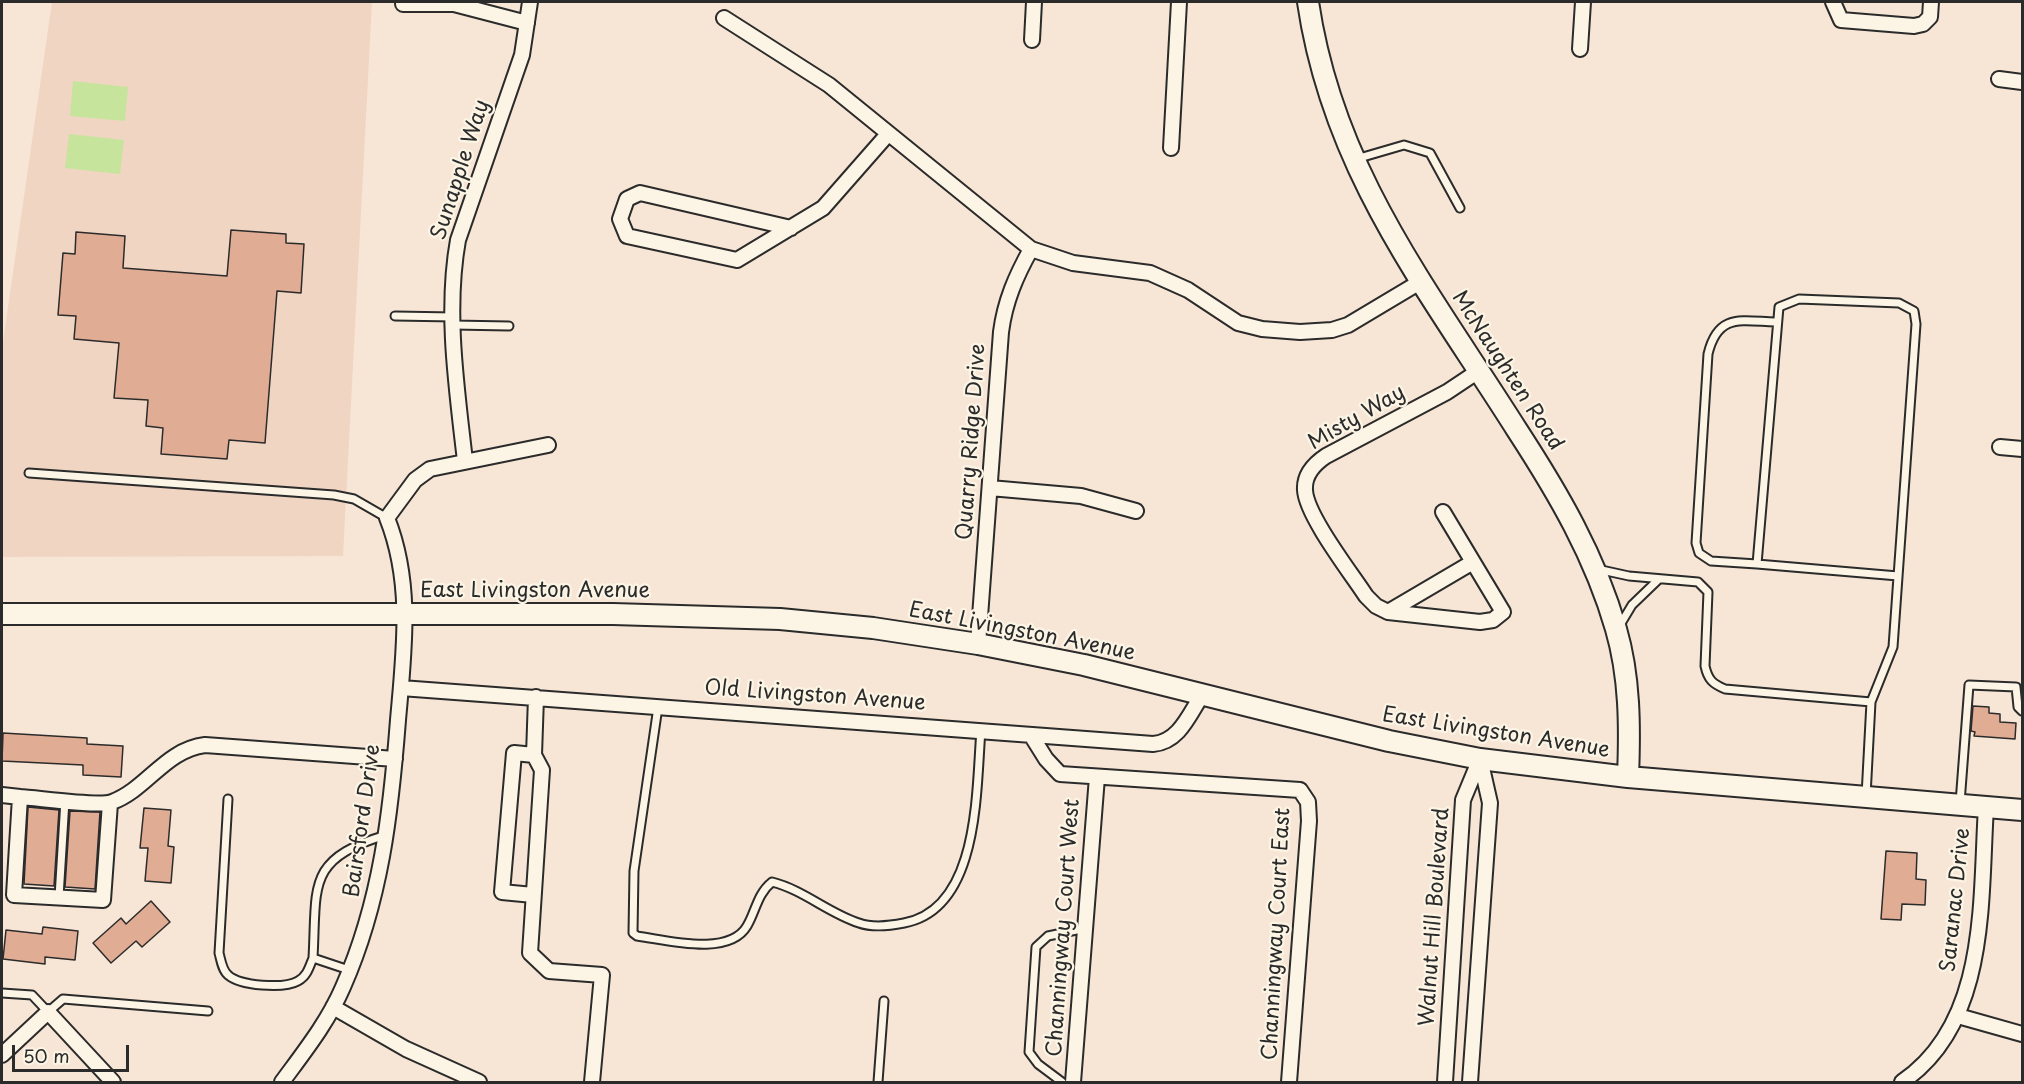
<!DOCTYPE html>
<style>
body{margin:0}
#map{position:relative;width:2024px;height:1084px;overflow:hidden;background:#f7e6d5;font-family:"Playpen Sans",sans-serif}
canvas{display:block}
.frame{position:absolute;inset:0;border:3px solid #2b2b2b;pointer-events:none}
.scale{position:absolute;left:12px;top:1045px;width:117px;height:27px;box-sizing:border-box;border:3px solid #2b2b2b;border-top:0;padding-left:8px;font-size:18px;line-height:21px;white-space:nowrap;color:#2b2b2b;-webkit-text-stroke:4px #fcf5e5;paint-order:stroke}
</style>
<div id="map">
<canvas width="2024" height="1084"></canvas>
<div class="frame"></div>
<div class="scale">50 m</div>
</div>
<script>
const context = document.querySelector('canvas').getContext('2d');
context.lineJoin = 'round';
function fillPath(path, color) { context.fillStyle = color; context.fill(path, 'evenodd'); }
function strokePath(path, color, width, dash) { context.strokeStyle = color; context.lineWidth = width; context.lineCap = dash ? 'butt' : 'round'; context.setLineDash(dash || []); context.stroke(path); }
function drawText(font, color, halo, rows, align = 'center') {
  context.font = font + ' "Playpen Sans",sans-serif'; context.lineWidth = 4.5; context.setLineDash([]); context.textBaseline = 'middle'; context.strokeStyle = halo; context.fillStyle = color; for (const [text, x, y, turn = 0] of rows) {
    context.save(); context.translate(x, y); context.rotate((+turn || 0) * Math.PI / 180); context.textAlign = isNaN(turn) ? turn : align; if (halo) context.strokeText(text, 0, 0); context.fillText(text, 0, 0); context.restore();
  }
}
const built = new Path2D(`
 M52,2h320l-29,554 -341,1v-208z`);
const green = new Path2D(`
 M73,81l55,6 -3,34 -55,-5z
 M69,134l55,6 -4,34 -55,-6z`);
const building = new Path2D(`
 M231,230l55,4v9l18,1 -3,49 -24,-2 -12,152 -36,-3 -2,19 -66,-5 2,-26 -17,-2 2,-26 -34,-2 5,-55 -45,-4 2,-23 -18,-1 5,-62 12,1 1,-22 49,4 -2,32 104,8z
 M1973,706l16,1v6l11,1v8l16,1 -1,16 -41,-3 1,-4 -4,-1z
 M3,733l84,5v6l36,2 -2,31 -38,-2v-10l-81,-4z
 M28,807l31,3 -5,76 -30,-2z
 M144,808l27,2 -3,36 6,1 -3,36 -26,-2 3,-33h-8z
 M70,811l30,1 -5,77 -30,-2z
 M1886,851l31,2 -1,26 10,1 -1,25 -23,-1 -1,16 -20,-1z
 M151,901l19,21 -28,25 -6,-6 -25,22 -18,-20 28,-25 5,6z
 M43,927l35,4 -3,29 -30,-3v7l-42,-5 3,-29 36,4z`);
const lane = new Path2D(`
 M1356,159l48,-14 26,8 30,55
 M395,316l59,1
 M453,325l56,1
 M29,473l305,22 20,4 33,19
 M1757,564l-46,-3 -12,-8 -3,-10 12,-189c10,-41 33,-33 67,-32
 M1597,569l32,7 69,6 10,10 -3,74c3,14 8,18 20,23l146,13 -5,94
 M1620,625l12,-20 27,-26
 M1871,702l22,-55 23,-323 -2,-13 -15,-8 -100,-4 -20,8 -22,257 141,12
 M658,707l-24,164 -1,62 4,3c30,4 92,21 110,-10 9,-15 10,-32 25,-44 32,8 56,31 87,41 14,5 30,3 45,0 76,-14 72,-133 77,-193
 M228,799l-9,154c2,7 3,17 9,22 12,11 56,14 70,6 9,-5 11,-13 15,-23
 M1960,803l9,-118 47,2 2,20 4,4
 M59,897l6,-97
 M349,970l-36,-12c4,-73 -7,-99 73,-123
 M2,993l30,2 16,17 15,-13 145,12
 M878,1082l6,-81
 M1062,1082l-24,-18 -9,-12 7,-105 12,-11 38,-8`);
const street = new Path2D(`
 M1833,2l8,18 73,6 9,-2 7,-7 1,-15
 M403,4h51l73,19
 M724,18l105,67 202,164 42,14 77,10 38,17 50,33 24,6 38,3 32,-2 16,-5 72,-43
 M1032,40l2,-38
 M1580,49l3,-47
 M1999,79l23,3
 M1171,148l8,-146
 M791,228l-151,-35 -13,6 -7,20 7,17 110,24 86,-52 65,-74
 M2000,447l22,2
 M465,461c-8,-71 -20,-149 -7,-221l64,-185 8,-53
 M990,488l91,8 55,15
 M1443,512l60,100 -10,8 -13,2 -92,-10 -12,-6 -10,-10c-15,-23 -60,-81 -61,-106 -1,-15 9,-26 21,-34l121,-64 33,-22
 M1388,612l85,-50
 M978,644l23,-312c4,-31 15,-56 30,-83
 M401,688l752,56c26,-2 36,-29 49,-49
 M536,697l-2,58 8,15 -12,183 19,18 53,4 -10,107
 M1031,735l15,24 14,15 240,16 8,12 1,19 -20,261
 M2,795l18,2
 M110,803l-7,97 -89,-5 6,-98c18,1 78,10 92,5 35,-13 53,-52 93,-57l190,14
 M533,895l-31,-3 12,-139 20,2
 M333,1007l73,42 73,33
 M1958,1016l64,18
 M2,1055l46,-43 65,70
 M282,1082c22,-30 46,-60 61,-95 38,-86 48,-175 55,-267 6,-69 15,-137 -11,-202l28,-38 15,-11 118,-24
 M1073,1082l24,-305
 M1445,1082l18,-282 17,-41
 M1470,1082l20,-279 -10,-44
 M1902,1082c87,-59 78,-182 84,-275`);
const secondary = new Path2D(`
 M1308,2c25,170 120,287 209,428 41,63 78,126 99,199 14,48 14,98 12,148
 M2,614h611l167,5 93,9 105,16 106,21 305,76 91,18 148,18 394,33`);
const streetNames = [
 ["Sunapple Way",461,170,-72],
 ["McNaughten Road",1507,371,57],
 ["Misty Way",1357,418,-30],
 ["Quarry Ridge Drive",972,442,-86],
 ["East Livingston Avenue",535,591],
 ["East Livingston Avenue",1022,632,11],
 ["Old Livingston Avenue",815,696,4],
 ["East Livingston Avenue",1496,733,9],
 ["Bairsford Drive",363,821,-82],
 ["Saranac Drive",1956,900,-84],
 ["Walnut Hill Boulevard",1435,917,-86],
 ["Channingway Court West",1064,928,-86],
 ["Channingway Court East",1277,934,-87]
];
fillPath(built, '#f0d5c2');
fillPath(green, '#c7e49c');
fillPath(building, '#e1ac94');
strokePath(building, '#2b2b2b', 1.5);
strokePath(lane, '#2b2b2b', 11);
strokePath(street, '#2b2b2b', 18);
strokePath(secondary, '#2b2b2b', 24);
strokePath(lane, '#fcf5e5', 7);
strokePath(street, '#fcf5e5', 14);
strokePath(secondary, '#fcf5e5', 20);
drawText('21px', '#2b2b2b', '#fcf5e5', streetNames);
</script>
